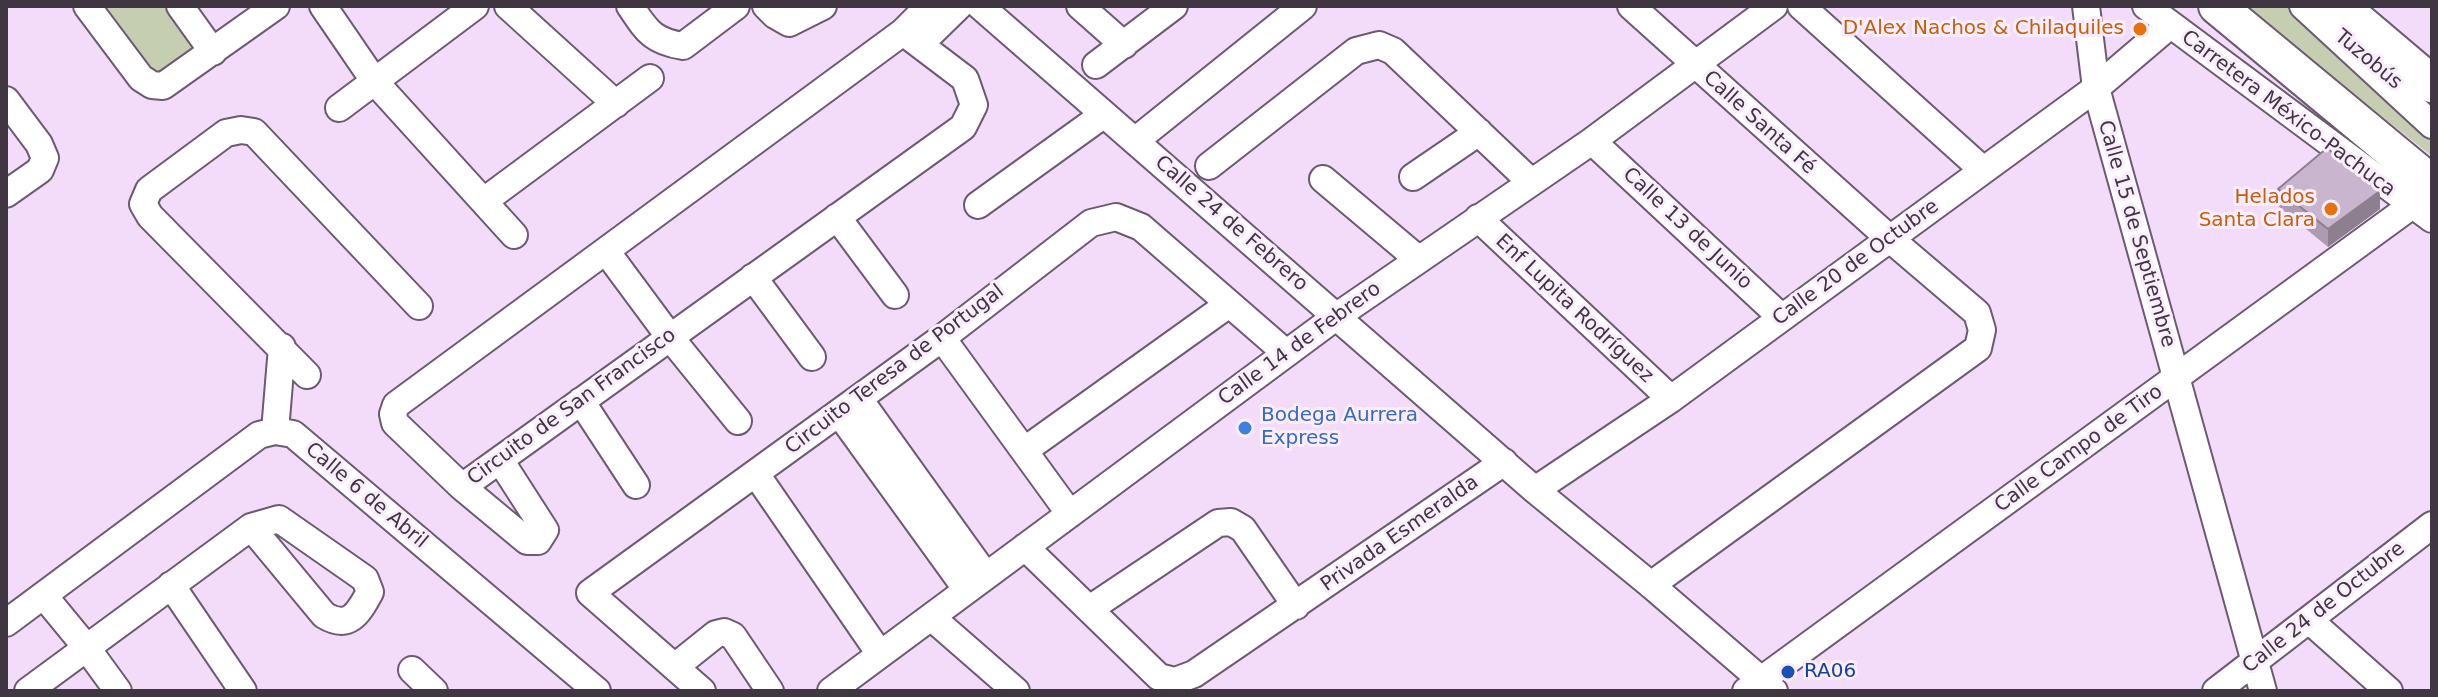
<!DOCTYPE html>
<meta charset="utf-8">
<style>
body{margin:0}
#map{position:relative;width:2438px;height:697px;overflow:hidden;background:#f3dcf9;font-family:"DejaVu Sans",sans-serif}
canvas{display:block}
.frame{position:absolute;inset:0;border:8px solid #403642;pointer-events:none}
</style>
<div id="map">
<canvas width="2438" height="697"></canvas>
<div class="frame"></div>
</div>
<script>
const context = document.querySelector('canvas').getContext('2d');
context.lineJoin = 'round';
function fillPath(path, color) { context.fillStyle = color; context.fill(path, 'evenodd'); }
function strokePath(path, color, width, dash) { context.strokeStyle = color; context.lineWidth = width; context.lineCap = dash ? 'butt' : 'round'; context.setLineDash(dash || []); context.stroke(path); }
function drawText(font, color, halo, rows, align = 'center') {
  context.font = font + ' "DejaVu Sans",sans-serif'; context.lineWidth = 6; context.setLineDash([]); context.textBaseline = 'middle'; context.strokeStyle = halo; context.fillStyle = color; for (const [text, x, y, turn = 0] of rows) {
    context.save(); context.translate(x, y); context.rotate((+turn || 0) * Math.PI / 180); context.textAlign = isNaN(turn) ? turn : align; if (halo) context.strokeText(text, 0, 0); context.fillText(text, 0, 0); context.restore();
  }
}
const green = new Path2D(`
 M106,6h60l30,41 -40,27z
 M2242,6h55l135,122v28z`);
const minor = new Path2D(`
 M87,6l54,72 11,7 11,1 113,-80
 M180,6l33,46
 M323,6l52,76 139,153
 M508,6l108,98
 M630,6c17,25 22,35 53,40l53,-40
 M766,6l9,9 14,8 34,-17
 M980,6l555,484 116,95 123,106
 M1080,6l44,39
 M1631,6l258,232 88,75 5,17 -4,18 -327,237
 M1801,6l182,164
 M2086,6l10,82 167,603
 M2146,6l286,213
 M2303,6l129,119
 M920,44l39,-38
 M1096,65l78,-59
 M6,100l33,44 6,14 -5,12 -34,24
 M339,108l136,-102
 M1135,141l168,-135
 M1592,141l189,176
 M1209,166l147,-115 23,-6 14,6 138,131
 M1413,177l66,-45
 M1323,179l95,80
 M484,201l166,-123
 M978,205l125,-90
 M837,217l58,78
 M1478,218l193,181
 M606,251l63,85 69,85
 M753,277l59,80
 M942,338l128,176
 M307,375l-157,-159 -7,-12 6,-14 77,-57 15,-3 13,2 165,174
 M859,399l127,177
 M581,401l55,84
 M839,413l128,177
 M275,431l7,-84
 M1025,450l204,-146
 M500,460l45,70 -7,11h-11l-65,-54 -67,-64 -2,-9 3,-9 507,-373 26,-26
 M756,474l124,180
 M462,487l501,-360 11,-22 -9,-26 -62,-47
 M1535,490l136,-91 425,-311 74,-63
 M1025,547l134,130 16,4 19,-7 310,-212
 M171,585l72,106
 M44,596l42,51 32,44
 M1091,608l127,-85 13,-1 12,7 53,77
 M931,617l85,74
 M2309,620l80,71
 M6,623l253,-188 16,-4 18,3 304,257
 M676,666l40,-32 8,-2 9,4 37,55
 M412,670l22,21
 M28,691l223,-164 28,-8 86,60 5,13c-12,22 -21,38 -46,23l-73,-88
 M702,691l-112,-98 352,-255 149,-115 25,-6 25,10 145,126
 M831,691l506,-375 255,-175 182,-135
 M1746,691l665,-485
 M2216,691l216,-166`);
const highway = new Path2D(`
 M2217,6l215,178
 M2340,6l92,78`);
const wall = new Path2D(`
 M2278,189l102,20 -52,38 -50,-41z`);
const shadedWall = new Path2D(`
 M2380,191v18l-52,38v-18z`);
const building = new Path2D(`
 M2327,148l53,43 -52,38 -50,-40z`);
const markers = [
 [2140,29,8,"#e8710a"],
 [2331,209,8,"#e8710a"],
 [1245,428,8,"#3f7fe0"],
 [1788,672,8,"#1a4fb4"]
];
const foodNames = [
 ["D'Alex Nachos & Chilaquiles",2124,29],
 ["Helados",2315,198],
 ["Santa Clara",2315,221]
];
const streetNames = [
 ["Tuzobús",2368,60,40],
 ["Carretera México-Pachuca",2288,114,37],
 ["Calle Santa Fé",1759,123,42],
 ["Calle 24 de Febrero",1231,224,41],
 ["Calle 13 de Junio",1687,229,43],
 ["Calle 15 de Septiembre",2136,234,74],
 ["Calle 20 de Octubre",1856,263,-36],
 ["Enf Lupita Rodríguez",1574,309,43],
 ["Calle 14 de Febrero",1300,344,-36],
 ["Circuito Teresa de Portugal",895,370,-37],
 ["Circuito de San Francisco",572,407,-36],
 ["Calle Campo de Tiro",2079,449,-36],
 ["Calle 6 de Abril",366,496,40],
 ["Privada Esmeralda",1400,534,-35],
 ["Calle 24 de Octubre",2324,608,-38]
];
const shopNames = [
 ["Bodega Aurrera",1261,416],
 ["Express",1261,439]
];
const transitNames = [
 ["RA06",1804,672]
];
fillPath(green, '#c5ceb1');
strokePath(minor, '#6d5972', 30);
strokePath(highway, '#6d5972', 40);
strokePath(minor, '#fff', 26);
strokePath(highway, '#fff', 36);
fillPath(wall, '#ad9cb1');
fillPath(shadedWall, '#8d7f90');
fillPath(building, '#c9b5ce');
strokePath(building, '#8d7f90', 2);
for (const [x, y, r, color] of markers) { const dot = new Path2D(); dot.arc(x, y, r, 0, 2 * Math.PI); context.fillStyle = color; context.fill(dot); strokePath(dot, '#fbedfe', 3); }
drawText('20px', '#c56008', '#fbedfe', foodNames, 'right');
drawText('20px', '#403642', '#fbedfe', streetNames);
drawText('20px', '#366cbe', '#fbedfe', shopNames, 'left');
drawText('20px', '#164399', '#fbedfe', transitNames, 'left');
</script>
